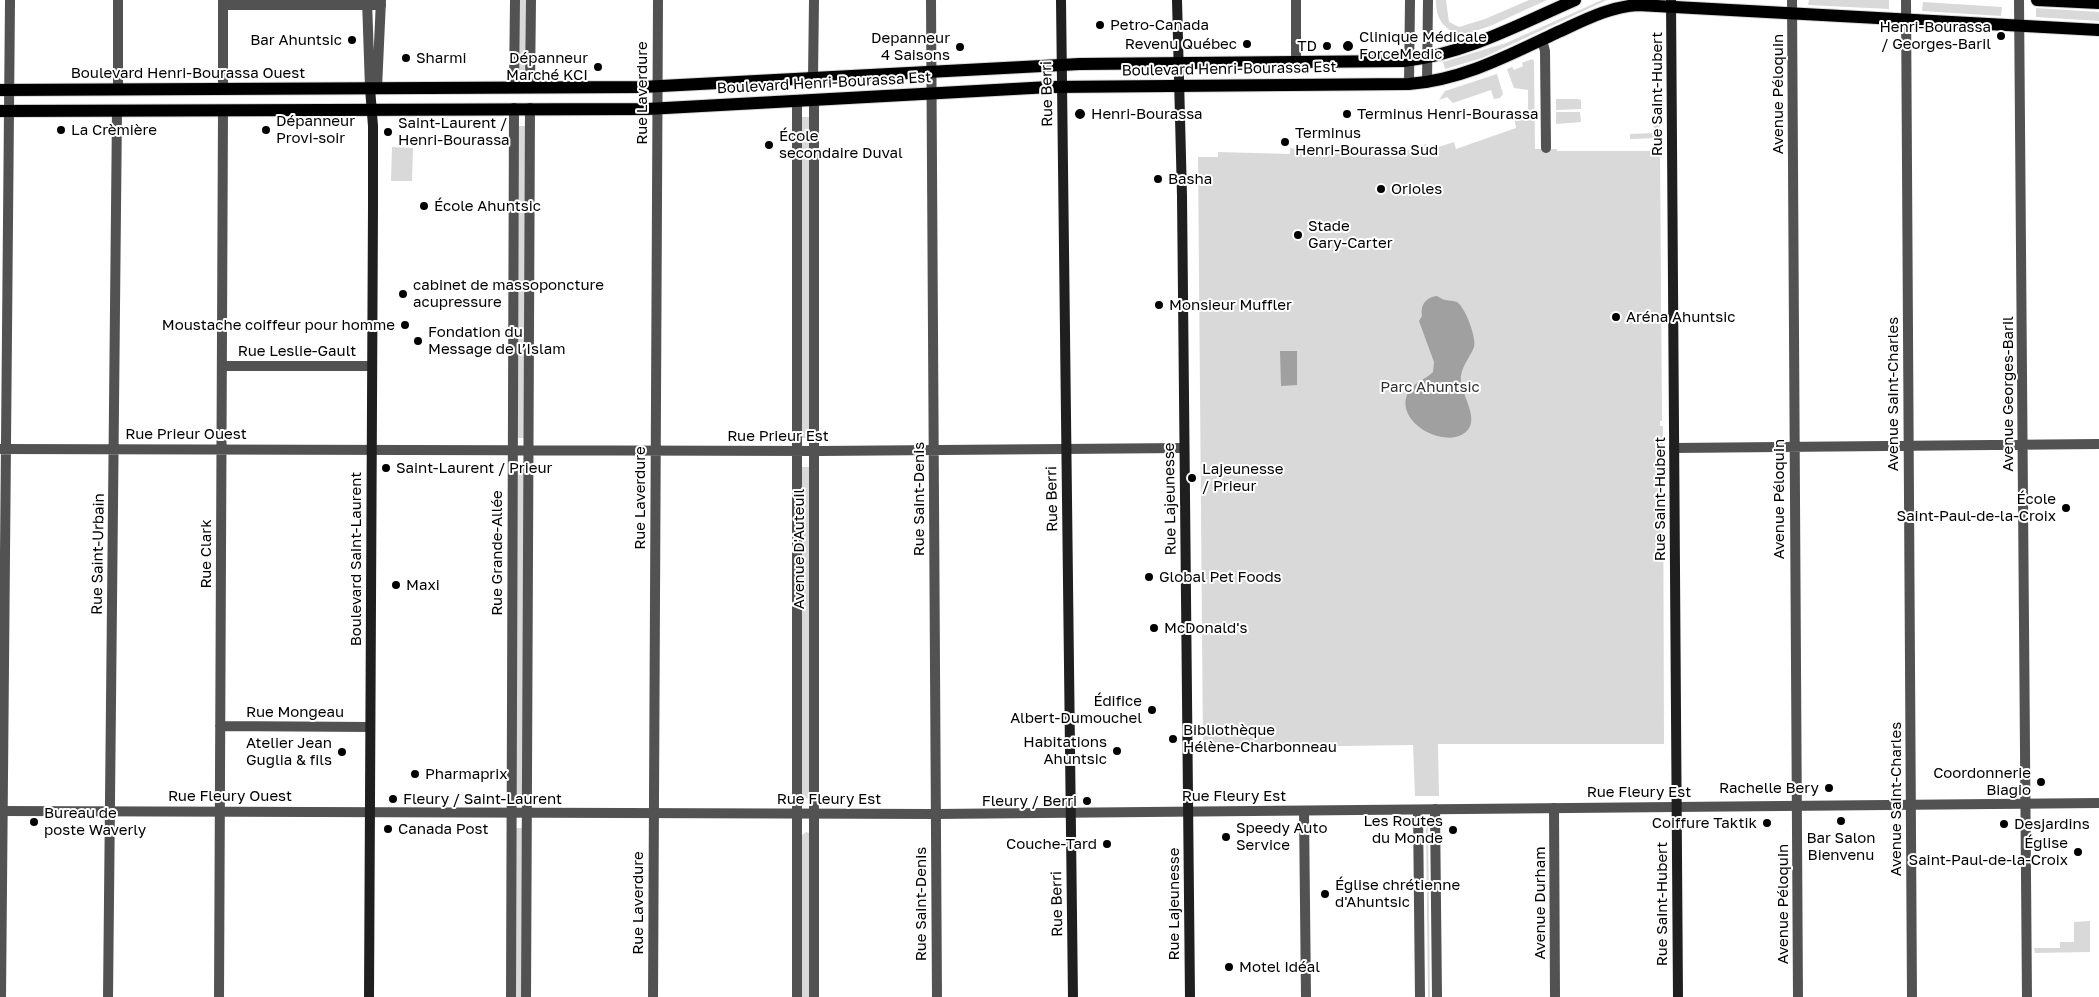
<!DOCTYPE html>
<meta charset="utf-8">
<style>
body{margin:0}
canvas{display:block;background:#fff}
</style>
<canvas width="2099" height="997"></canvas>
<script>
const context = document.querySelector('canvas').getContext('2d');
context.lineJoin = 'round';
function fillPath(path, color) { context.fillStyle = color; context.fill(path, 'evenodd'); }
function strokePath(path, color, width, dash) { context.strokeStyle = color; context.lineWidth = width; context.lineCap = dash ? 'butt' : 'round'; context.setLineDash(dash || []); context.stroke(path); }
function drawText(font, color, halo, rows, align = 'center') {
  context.font = font + ' "Golos Text",sans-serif'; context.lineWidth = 4; context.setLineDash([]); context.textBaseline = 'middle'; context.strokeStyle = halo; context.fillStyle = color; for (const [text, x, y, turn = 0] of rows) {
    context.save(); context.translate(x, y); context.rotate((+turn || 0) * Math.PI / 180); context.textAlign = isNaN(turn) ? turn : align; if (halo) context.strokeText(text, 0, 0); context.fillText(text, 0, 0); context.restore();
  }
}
const green = new Path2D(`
 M519,0h8l-1,70h-8z
 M1436,0h10l3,22 10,5 26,-8 44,-19h18l-57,26 -29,10c-18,-8 -25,-16 -25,-36z
 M1602,0h5l-125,58 -37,11 -2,-7 63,-19z
 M1809,0h80v9l-81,-4z
 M1923,2l79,5 -1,9 -79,-5z
 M2036,8l63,4v9l-63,-4z
 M1532,59l2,2 1,88h22v2h103l2,270h-2v5h3l1,318h-226l1,52h-24l-2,-51 -210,3 -5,-591h20v-5l72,2v-6l35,5 1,-6 33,6 2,-6 39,6 26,-9 3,6 25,-8 2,7 60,-21 -2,-11 14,-1v-26l-14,-2 -7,-19 5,-2 2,3 9,-4 -1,-3z
 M1497,74l6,20 -3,4 -6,1 -3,-9 -38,13 -6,-6 -8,3 6,-9z
 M1556,99h22l3,1v9l-25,1z
 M1556,112h24l1,10 -25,2z
 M801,117h9v321h-9z
 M1654,117h6v21l-30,1v-5l24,-1z
 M518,126h8l-2,312h-8z
 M392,147l21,1 -1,33h-21z
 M524,465l-1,332h-8l1,-331z
 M802,467h8v331h-8z
 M1426,825h2l2,172h-2z
 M515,828h7l-1,169h-6z
 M806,832l3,1 1,164h-9v-161z
 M2090,921v31l-55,1 -1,-5h26v-6h14v-20z`);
const water = new Path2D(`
 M1436,296c2,0 4,2 6,3 4,2 10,1 15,3 8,5 20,36 17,45 -4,11 -15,22 -13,35 2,16 21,41 2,52 -23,14 -71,-15 -54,-43 6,-9 17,-12 24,-19l1,-10 -15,-41 3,-5c-2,-10 3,-18 14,-20z
 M1280,351h17v34l-16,1z`);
const minor = new Path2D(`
 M931,0l6,997
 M1296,0v63
 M1792,0l6,997
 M1906,0l6,997
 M2019,0l8,997
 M223,5h158
 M1542,40l3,11 1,97
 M813,78l1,-78
 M1427,83l1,-83
 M1409,84l1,-84
 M514,87l1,-87
 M530,87l1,-87
 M223,89v-89
 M118,90v-90
 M814,100v897
 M797,101v896
 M222,366h150
 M1674,448l425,-4
 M0,449l819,2 365,-3
 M220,726l150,1
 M1554,808l1,189
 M1435,809l2,188
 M1418,810l2,187
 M1304,811l2,186
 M1,997l9,-997
 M108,997l9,-886
 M219,997l4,-887
 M511,997l3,-889
 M526,997l4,-889
 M653,997l5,-997`);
const tertiary = new Path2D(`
 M367,0l3,88
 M377,88l4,-88
 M0,811l935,3 1164,-11`);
const secondary = new Path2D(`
 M1061,0l12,997
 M1177,0l5,196 8,801
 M1671,0l7,997
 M369,997l4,-791v-80l-3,-38`);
const primary = new Path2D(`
 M2037,0l62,3
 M0,90l642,-3 438,-23 324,-3c61,-7 116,-37 171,-61
 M0,111l647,-2 403,-22 359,-3c54,-4 100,-29 147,-51 27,-12 52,-26 82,-28l461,25`);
const markers = [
 [1100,25,5,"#000"],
 [2001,36,5,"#000"],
 [352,40,5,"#000"],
 [1247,44,5,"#000"],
 [1327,46,5,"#000"],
 [1348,46,6,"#000"],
 [960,47,5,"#000"],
 [406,58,5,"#000"],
 [598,67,5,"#000"],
 [1080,114,6,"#000"],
 [1347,114,5,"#000"],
 [61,130,5,"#000"],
 [266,130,5,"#000"],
 [388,132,5,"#000"],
 [1285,142,5,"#000"],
 [769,145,5,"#000"],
 [1158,179,5,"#000"],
 [1381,189,5,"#000"],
 [424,206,5,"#000"],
 [1298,235,5,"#000"],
 [403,294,5,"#000"],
 [1159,305,5,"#000"],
 [1616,317,5,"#000"],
 [405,325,5,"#000"],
 [418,341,5,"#000"],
 [386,468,5,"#000"],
 [1192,478,5,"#000"],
 [2066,508,5,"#000"],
 [1149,577,5,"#000"],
 [396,585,5,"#000"],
 [1154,628,5,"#000"],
 [1152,710,5,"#000"],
 [1173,739,5,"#000"],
 [1117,751,5,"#000"],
 [342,752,5,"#000"],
 [415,774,5,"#000"],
 [2041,782,5,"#000"],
 [1829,788,5,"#000"],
 [393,799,5,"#000"],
 [1087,801,5,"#000"],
 [1841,821,5,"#000"],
 [34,822,5,"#000"],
 [1767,823,5,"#000"],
 [2004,824,5,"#000"],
 [388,829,5,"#000"],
 [1453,830,5,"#000"],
 [1226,837,5,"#000"],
 [1107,844,5,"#000"],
 [2078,852,5,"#000"],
 [1325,894,5,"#000"],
 [1229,967,5,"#000"]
];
const poiNames = [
 ["Petro-Canada",1110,25],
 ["Henri-Bourassa",1991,27,"right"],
 ["/ Georges-Baril",1991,44,"right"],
 ["Clinique Médicale",1359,37],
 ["ForceMedic",1359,54],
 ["Depanneur",950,38,"right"],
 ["4 Saisons",950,55,"right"],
 ["Bar Ahuntsic",342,40,"right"],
 ["Revenu Québec",1237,44,"right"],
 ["TD",1317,46,"right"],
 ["Sharmi",416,58],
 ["Dépanneur",588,58,"right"],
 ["Marché KCI",588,75,"right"],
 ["Henri-Bourassa",1091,114],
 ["Terminus Henri-Bourassa",1357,114],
 ["Dépanneur",276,121],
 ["Provi-soir",276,138],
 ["Saint-Laurent /",398,123],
 ["Henri-Bourassa",398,140],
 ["La Crèmière",71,130],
 ["Terminus",1295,133],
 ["Henri-Bourassa Sud",1295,150],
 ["École",779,136],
 ["secondaire Duval",779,153],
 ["Basha",1168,179],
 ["Orioles",1391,189],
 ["École Ahuntsic",434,206],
 ["Stade",1308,226],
 ["Gary-Carter",1308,243],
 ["cabinet de massoponcture",413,285],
 ["acupressure",413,302],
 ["Monsieur Muffler",1169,305],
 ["Aréna Ahuntsic",1626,317],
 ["Moustache coiffeur pour homme",395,325,"right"],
 ["Fondation du",428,332],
 ["Message de l’Islam",428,349],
 ["Saint-Laurent / Prieur",396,468],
 ["Lajeunesse",1202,469],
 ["/ Prieur",1202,486],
 ["École",2056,499,"right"],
 ["Saint-Paul-de-la-Croix",2056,516,"right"],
 ["Global Pet Foods",1159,577],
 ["Maxi",406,585],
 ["McDonald's",1164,628],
 ["Édifice",1142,701,"right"],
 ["Albert-Dumouchel",1142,718,"right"],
 ["Bibliothèque",1183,730],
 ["Hélène-Charbonneau",1183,747],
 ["Habitations",1107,742,"right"],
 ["Ahuntsic",1107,759,"right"],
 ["Atelier Jean",332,743,"right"],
 ["Guglia & fils",332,760,"right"],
 ["Coordonnerie",2031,773,"right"],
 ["Biagio",2031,790,"right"],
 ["Pharmaprix",425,774],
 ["Rachelle Bery",1819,788,"right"],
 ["Fleury / Saint-Laurent",403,799],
 ["Fleury / Berri",1077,801,"right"],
 ["Bureau de",44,813],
 ["poste Waverly",44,830],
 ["Les Routes",1443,821,"right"],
 ["du Monde",1443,838,"right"],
 ["Coiffure Taktik",1757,823,"right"],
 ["Desjardins",2014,824],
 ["Speedy Auto",1236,828],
 ["Service",1236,845],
 ["Canada Post",398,829],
 ["Bar Salon",1841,838,"center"],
 ["Bienvenu",1841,855,"center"],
 ["Église",2068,843,"right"],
 ["Saint-Paul-de-la-Croix",2068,860,"right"],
 ["Couche-Tard",1097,844,"right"],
 ["Église chrétienne",1335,885],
 ["d'Ahuntsic",1335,902],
 ["Motel Idéal",1239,967]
];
const streetNames = [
 ["Boulevard Henri-Bourassa Est",1229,69,-1],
 ["Boulevard Henri-Bourassa Ouest",188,73],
 ["Boulevard Henri-Bourassa Est",824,83,-3],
 ["Rue Laverdure",642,93,-90],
 ["Rue Berri",1047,94,-91],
 ["Rue Saint-Hubert",1657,94,-90],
 ["Avenue Péloquin",1778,94,-90],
 ["Rue Leslie-Gault",297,351],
 ["Avenue Saint-Charles",1893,394,-90],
 ["Avenue Georges-Baril",2008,394,-90],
 ["Rue Prieur Ouest",186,434],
 ["Rue Prieur Est",778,436],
 ["Rue Laverdure",640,498,-90],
 ["Rue Saint-Denis",919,499,-90],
 ["Rue Berri",1052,499,-91],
 ["Rue Lajeunesse",1170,499,-91],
 ["Rue Saint-Hubert",1660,499,-90],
 ["Avenue Péloquin",1779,499,-90],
 ["Avenue D'Auteuil",799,549,-90],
 ["Rue Grande-Allée",497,553,-90],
 ["Rue Saint-Urbain",98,554,-89],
 ["Rue Clark",206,554,-90],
 ["Boulevard Saint-Laurent",356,559,-90],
 ["Rue Mongeau",295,712],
 ["Rue Fleury Est",1639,792],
 ["Rue Fleury Ouest",230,796],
 ["Rue Fleury Est",1234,796],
 ["Rue Fleury Est",829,799],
 ["Avenue Saint-Charles",1896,799,-90],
 ["Rue Laverdure",638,903,-90],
 ["Avenue Durham",1540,903,-90],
 ["Rue Saint-Denis",921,904,-90],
 ["Rue Berri",1057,904,-91],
 ["Rue Lajeunesse",1174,904,-90],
 ["Rue Saint-Hubert",1662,904,-90],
 ["Avenue Péloquin",1783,904,-90]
];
const parkNames = [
 ["Parc Ahuntsic",1430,387]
];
fillPath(green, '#d9d9d9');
fillPath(water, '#a0a0a0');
strokePath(primary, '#dbdbdb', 14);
strokePath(minor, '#525252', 10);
strokePath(tertiary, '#525252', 10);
strokePath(secondary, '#1f1f1f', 10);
strokePath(primary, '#000', 12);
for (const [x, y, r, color] of markers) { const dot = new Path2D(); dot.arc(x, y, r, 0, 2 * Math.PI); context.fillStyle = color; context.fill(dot); strokePath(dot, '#fff', 2); }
drawText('15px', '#000', '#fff', poiNames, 'left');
drawText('15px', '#000', '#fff', streetNames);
drawText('15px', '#303030', '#fff', parkNames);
</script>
